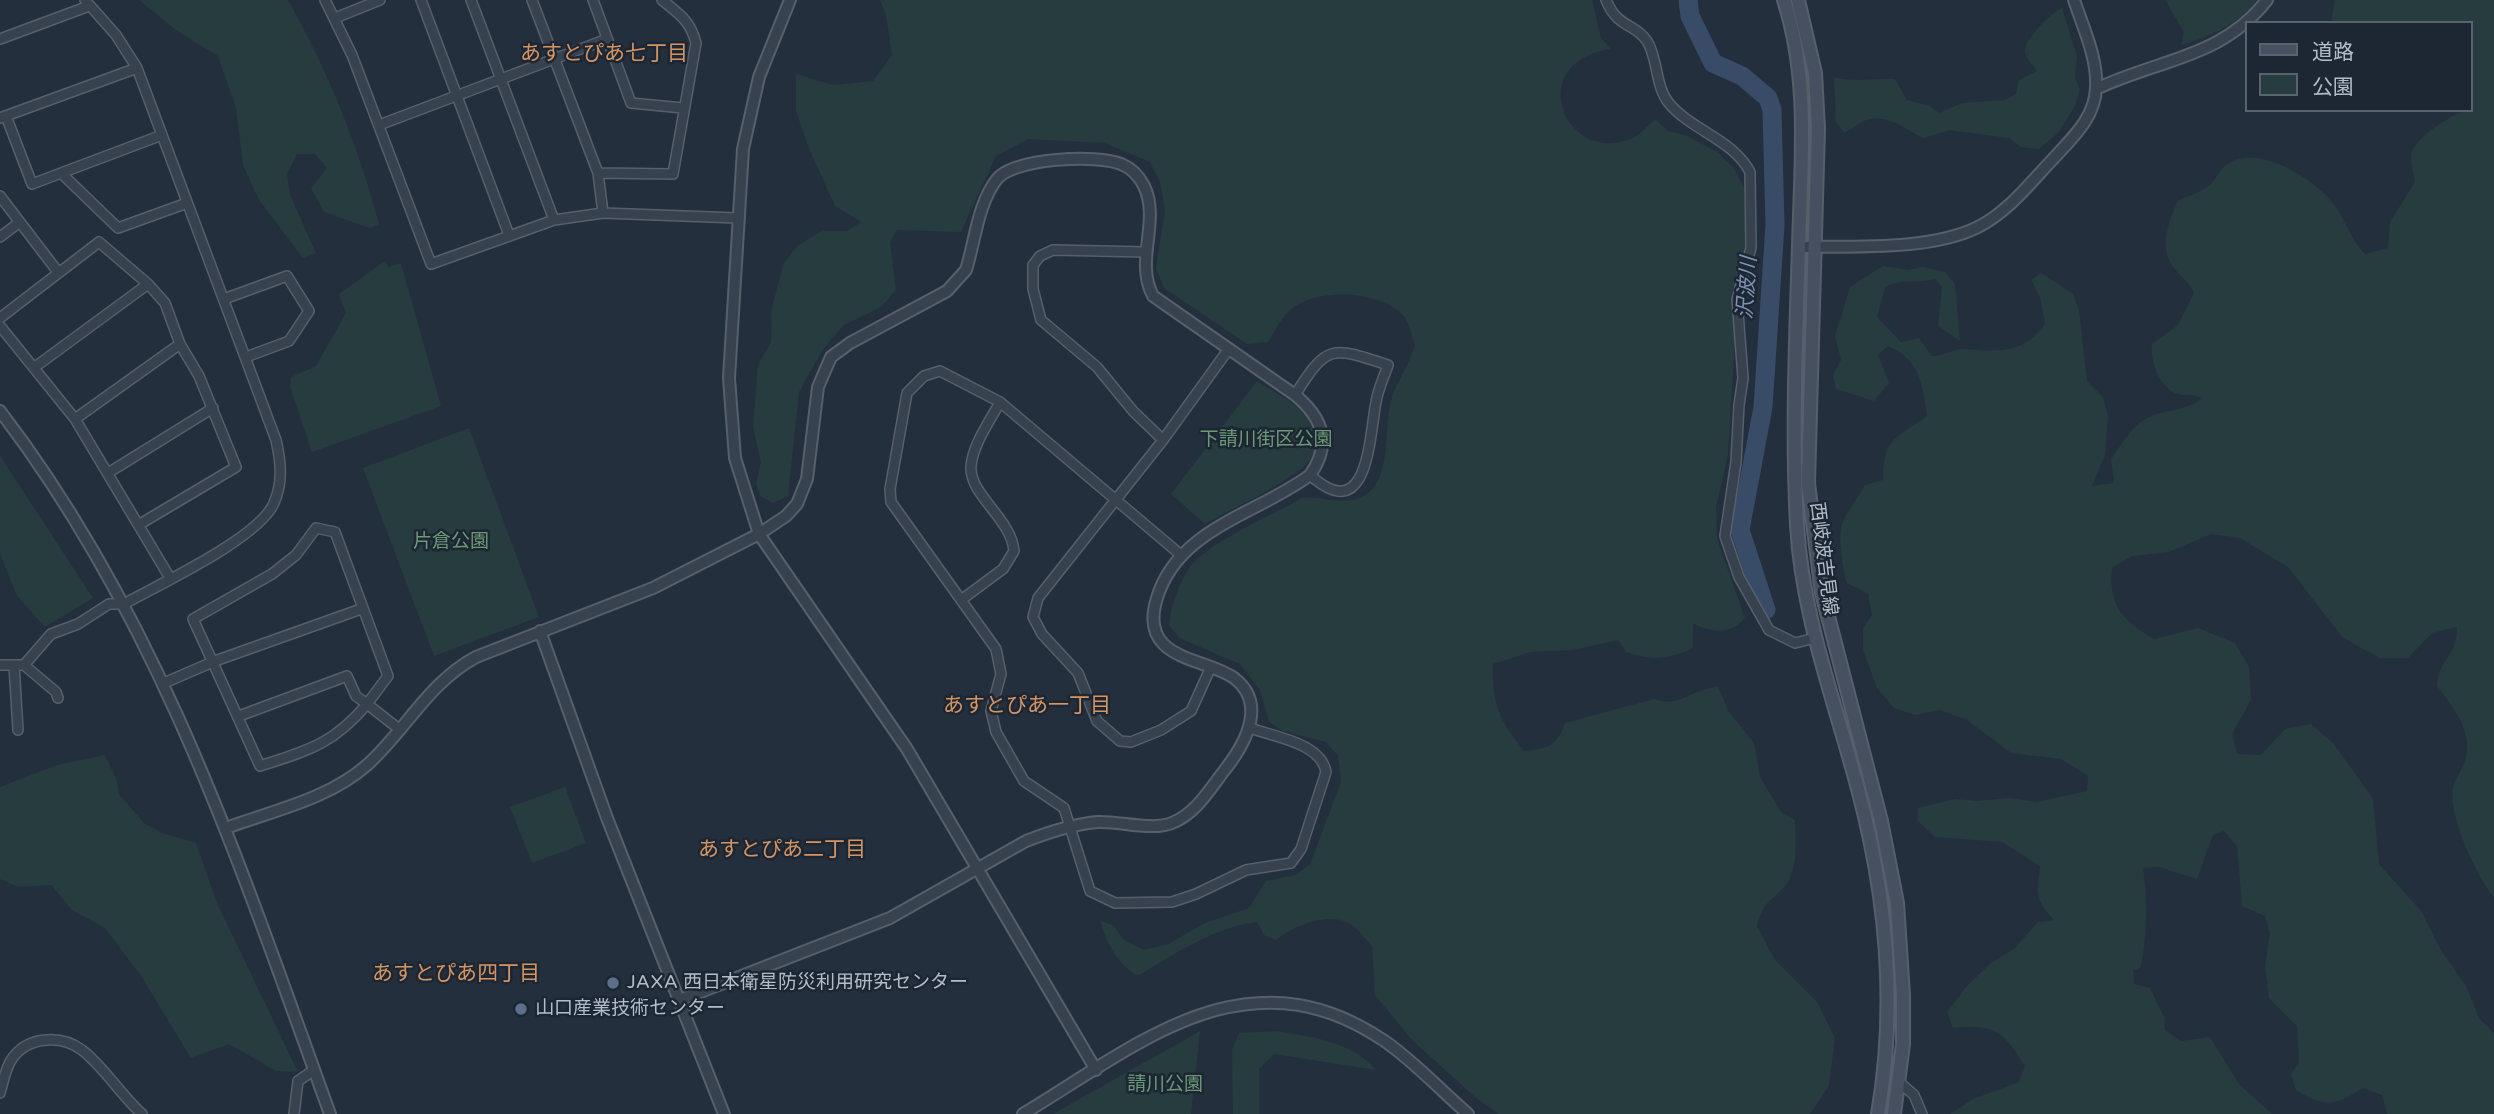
<!DOCTYPE html>
<meta charset="utf-8">
<style>
body{margin:0}
#map{position:relative;width:2494px;height:1114px;overflow:hidden;background:#242f3e;font-family:"Varela Round","Noto Sans JP",sans-serif}
canvas{display:block}
.legend{position:absolute;left:2245px;top:21px;width:228px;height:91px;box-sizing:border-box;background:#1d2633;border:2px solid #59626f;margin:0;padding:9px 12px;list-style:none;font-size:21px;color:#b4bcc9}
.legend li{display:flex;align-items:center;gap:14px;height:35px}
.legend b{width:35px;border:2px solid #59626f}
</style>
<div id="map">
<canvas width="2494" height="1114"></canvas>
<ul class="legend">
<li><b style="height:9px;background:#465061"></b>道路</li>
<li><b style="height:19px;background:#263c3f"></b>公園</li>
</ul>
</div>
<script>
const context = document.querySelector('canvas').getContext('2d');
context.lineJoin = 'round';
function fillPath(path, color) { context.fillStyle = color; context.fill(path, 'evenodd'); }
function strokePath(path, color, width, dash) { context.strokeStyle = color; context.lineWidth = width; context.lineCap = dash ? 'butt' : 'round'; context.setLineDash(dash || []); context.stroke(path); }
function drawText(font, color, halo, rows, align = 'center') {
  context.font = font + ' "Varela Round","Noto Sans JP",sans-serif'; context.lineWidth = 5; context.setLineDash([]); context.textBaseline = 'middle'; context.strokeStyle = halo; context.fillStyle = color; for (const [text, x, y, turn = 0] of rows) {
    context.save(); context.translate(x, y); context.rotate((+turn || 0) * Math.PI / 180); context.textAlign = isNaN(turn) ? turn : align; if (halo) context.strokeText(text, 0, 0); context.fillText(text, 0, 0); context.restore();
  }
}
const green = new Path2D(`
 M139,0h149c40,71 70,145 91,224l-9,4 -46,-16 -13,-24 16,-20 -12,-14h-18l-10,20 3,21 26,58 -13,5 -44,-58 -16,-35 -7,-57 -18,-52 -41,-25z
 M880,0h712l9,38 10,11c-90,13 -45,121 24,88 7,-4 14,-13 20,-18l13,12 17,4 34,18 15,16 10,19 2,65 -15,43 5,28 -8,131 -12,52 1,32 28,79c-14,17 -35,15 -52,5v25c-25,12 -42,13 -67,4l-8,-12 -45,10 -42,2 -38,12c-1,42 6,55 31,87 23,-2 33,-5 41,-28l89,-24c24,10 39,-11 64,-12l11,25 25,31 6,34 22,36 13,7c1,19 3,51 -10,66 -15,17 -22,15 -28,40l18,34 42,42 18,36 -6,48 -19,28h-311l-24,-17 -63,-57 -37,-45 -3,-49c-6,-6 -15,-19 -23,-23 -23,-11 -55,3 -73,17l-11,-4 -8,-14c-42,5 -83,32 -119,54 -19,-9 -33,-36 -38,-56l14,6 10,14 20,10 24,-6 37,-21 44,-15 17,-27 30,-6 14,-11 31,-82 -3,-26 -12,-14 -43,-11 -14,-9 -9,-32 -20,-26 -61,-26 -10,-13c2,-19 12,-49 26,-64 24,-23 77,-46 107,-63 23,-3 41,10 63,-3 30,-17 16,-78 30,-106 7,-15 15,-28 20,-44 -3,-9 -6,-23 -12,-30 -25,-25 -87,-28 -113,-5 -9,8 -15,22 -22,32l-21,2 -83,-56 -8,-20 9,-57 -5,-29 -10,-20 -45,-19 -77,-4 -32,17 -35,76 -64,-2 -7,13 6,47 -15,17 -37,18 -21,24 -24,43 -11,104 -15,7 -13,-7 -4,-13 5,-21 -8,-35 5,-62 13,-23 1,-35 12,-44 13,-17 25,-15h25l14,-9 -26,-16 -27,-60 -12,-35v-37l37,11 40,-4 19,-26 -6,-40z
 M2165,0h92c-20,25 -45,36 -76,45l3,-13z
 M2335,0h159v898c-17,-22 -46,-81 -41,-110 2,-10 10,-19 13,-30 6,-29 -13,-51 -29,-72 2,-30 20,-27 20,-59l-25,6 -24,25h-28l-37,-20 -55,-71 -48,-29 -29,-4 -42,18 -37,4 -20,12c-4,37 11,53 42,71l44,-11 37,15 14,24 2,33 -19,34 5,20 24,1 24,-26 26,-5 23,20 39,55 6,65 42,47 19,38 26,37 13,32 15,15v81h-107l-5,-19 -19,-7c-27,18 -39,20 -67,2l-5,-16 8,-12 -2,-36 -28,-28 -4,-32 5,-33 -5,-17 -23,-10 -5,-60 -13,-15 -11,4 -16,44 -38,-12 -16,1c5,34 4,65 -2,99l-8,4 1,13 16,4 14,29 1,13 16,11 29,-4 29,47 33,30h-322l23,-15 46,-17 6,-16c-22,-35 -31,-43 -72,-38l-6,-16 19,-25 25,-24 24,-15 23,-26 16,-2c-20,-22 -17,-26 -14,-54l-38,-24 -67,-5 -18,-17 1,-12 37,-9 22,2 32,-3 28,4 50,-11 1,-15 -27,-17 -50,-6 -44,-33 -27,-10 -25,5 -21,-7 -17,-20 -14,-38v-22l9,-13 -4,-21 -21,-11c-4,-9 -8,-45 -6,-54 2,-14 18,-32 24,-44l18,-5c0,-42 13,-42 44,-64 -4,-32 -8,-57 -39,-70l-10,9 11,28 -15,18 -38,-12 -3,-14 8,-15 -6,-24 15,-49 33,-21 24,4 16,-3 22,5 10,12 5,57 -22,-15 4,-39 -7,-8c-17,5 -33,-1 -50,8l-8,30 24,25 18,-4 13,18c11,0 22,-7 32,-7 33,3 62,5 81,-26l-5,-26 -9,-17 10,-7 32,21 6,16 8,71 16,16 5,19 -3,39 -13,31 22,-3 -3,-24c10,-14 18,-29 33,-39 19,-12 41,-7 58,-22 -9,-5 -19,-1 -27,-5 -17,-8 -25,-33 -23,-49l26,-19 16,-32c-5,-13 -18,-19 -24,-31 -10,-19 0,-44 8,-61 9,-5 21,-8 29,-14 12,-8 10,-21 31,-28 31,-8 77,21 95,44 13,17 17,36 32,51l23,-6 2,-26 25,-40c-1,-9 -5,-20 -4,-28 4,-17 46,-44 60,-44v-87h-140z
 M2062,8l15,48 -2,22 5,11 -5,17 -17,27 -19,16 -18,-2 -12,-9 -60,-8 -25,8c-20,-8 -35,-26 -60,-17 -8,3 -10,9 -20,11l-8,-10 -2,-45c21,6 40,1 61,2l12,21 23,6 9,7 23,-10 43,-3 11,-6 3,-14 18,-9c-4,-6 -11,-12 -12,-19 -1,-13 26,-39 37,-44z
 M385,261l4,6 12,-4 40,143 -129,46 -22,-65 1,-10 25,-11 30,-53 -7,-19z
 M1257,381c15,10 38,21 49,35 7,11 12,30 5,42 -10,19 -84,53 -106,66l-34,-30z
 M469,428l70,189 -105,39 -71,-188z
 M0,456l93,142 -48,29 -28,-31 -17,-42z
 M105,755l12,26 2,13 25,29 18,10 34,10 21,60 81,169 -22,-1 -47,-27 -38,14 -50,-82 -36,-48 -33,-18 -21,-25 -33,2 -18,-8v-92l57,-22z
 M565,787l21,56 -54,20 -22,-56z
 M1200,1031l-9,83h-138z
 M1276,1031c36,6 75,10 100,39l-102,-16 -15,15v45h-26l-1,-64 7,-17z`);
const river = new Path2D(`
 M1688,0l2,16 23,47 29,13 26,22 4,12 3,115 -12,182 -23,123 26,80`);
const minor = new Path2D(`
 M325,0l27,55 79,209 123,-44 49,-7 134,5
 M421,0l88,235
 M471,0l83,220
 M532,0l66,173 5,40
 M593,0l38,103 52,5
 M1606,0c12,29 28,22 41,41 11,17 8,44 21,61 22,28 65,37 82,70l1,76 -14,51 6,79 -4,27 -3,57 -11,74 14,41 30,53 26,13 20,-5
 M335,18l45,-18
 M0,39l89,-33
 M6,116l26,68 130,-49
 M0,118l137,-50
 M379,125l228,-86
 M61,173l57,55 69,-25
 M598,173l75,1 23,-131c-6,-23 -17,-29 -34,-43
 M0,196l58,76
 M0,237l20,-15
 M1146,252l-93,-2 -13,6 -7,9v24l8,31 56,47 36,44 30,29
 M224,299l63,-23 22,35 -20,30 -43,16
 M0,318l99,-76 49,42 17,19 15,41 19,32 37,91 -96,57
 M0,326l75,93 95,159
 M35,367l113,-83
 M1295,395c32,-51 36,-49 93,-30 -4,12 -10,24 -12,37 -7,38 -8,125 -66,73
 M75,419l105,-75
 M108,473l105,-65
 M1181,555l-181,-153 -60,-31 -16,5 -17,17 -17,96 1,13 105,147 5,25 -10,37 5,21 28,49 40,27 26,83 25,12 57,-1 24,-8 50,-24 45,-7 10,-14 25,-77c-5,-29 -51,-35 -76,-44
 M961,600l42,-31 11,-18c-3,-33 -45,-56 -43,-85 2,-22 19,-45 29,-64
 M0,665h24l27,-31 27,-10 31,-20h15c36,-20 135,-66 150,-101 9,-21 7,-41 2,-63l-139,-372 -21,-33 -31,-35
 M14,665l4,65
 M24,665l32,27 2,6
 M1210,669l-19,42 -30,19 -30,12 -11,-1 -23,-20 -19,-48 -36,-39 -9,-17 5,-19 125,-158 65,-90
 M164,683l51,-22 146,-52
 M239,716l108,-40 9,20 11,8c-33,40 -60,47 -107,62l-67,-147 79,-45 24,-19 20,-27 19,4 53,144 -21,28 32,25
 M1899,1082l15,13 8,19
 M0,1093c3,-10 5,-22 10,-31 15,-26 50,-28 72,-12 22,17 39,45 60,64
 M294,1114l4,-33 16,-11`);
const tertiary = new Path2D(`
 M790,0l-31,77 -16,72 -14,229 6,80 24,76 148,215 189,321
 M2096,89c63,-30 126,-31 171,-89
 M1799,247c53,-1 131,4 179,-20 30,-15 52,-44 75,-68 19,-21 42,-41 43,-71 2,-29 -13,-61 -22,-88
 M0,411c161,210 241,457 330,703
 M540,631l67,187 117,296
 M226,828c46,-17 103,-29 141,-63 39,-35 61,-82 109,-108l177,-69 106,-54 27,-18 11,-12 10,-25 11,-92 13,-30 19,-14 97,-52 19,-21c9,-29 12,-67 31,-91 17,-21 101,-25 124,-15 10,4 18,12 23,22 17,35 -10,75 9,110l142,99c28,23 37,49 15,80 -52,39 -132,53 -153,123 -20,63 48,59 77,80 33,25 12,64 -7,89 -16,20 -30,46 -55,56 -20,8 -52,-2 -74,-1 -24,2 -49,10 -72,19l-136,77 -210,82
 M1023,1114c116,-70 224,-165 360,-74 30,20 57,50 85,74`);
const secondary = new Path2D(`
 M1784,0c26,81 17,163 15,247 -3,92 -7,186 -2,278 5,91 38,177 61,264 29,108 39,215 20,325
 M1798,0l17,73 3,56 -10,354 14,110 59,228 16,82 6,92v49l-9,70`);
const markers = [
 [613,983,7,"#5c6f8a"],
 [521,1009,7,"#5c6f8a"]
];
const parkNames = [
 ["下請川街区公園",1266,440],
 ["片倉公園",451,542],
 ["請川公園",1165,1085]
];
const streetNames = [
 ["西岐波吉見線",1823,559,83]
];
const poiNames = [
 ["JAXA 西日本衛星防災利用研究センター",627,983],
 ["山口産業技術センター",535,1009]
];
const neighbourhoodNames = [
 ["あすとぴあ七丁目",604,54],
 ["あすとぴあ一丁目",1027,706],
 ["あすとぴあ二丁目",782,850],
 ["あすとぴあ四丁目",456,974]
];
const waterNames = [
 ["沢波川",1748,288,-86]
];
fillPath(green, '#263c3f');
strokePath(river, '#394c67', 19);
strokePath(minor, '#565f6c', 12);
strokePath(tertiary, '#565f6c', 14);
strokePath(secondary, '#565f6c', 16);
strokePath(minor, '#38414e', 9);
strokePath(tertiary, '#38414e', 10);
strokePath(secondary, '#465061', 12);
for (const [x, y, r, color] of markers) { const dot = new Path2D(); dot.arc(x, y, r, 0, 2 * Math.PI); context.fillStyle = color; context.fill(dot); strokePath(dot, '#1d2633', 2.5); }
drawText('19px', '#6b9a76', '#1d2633', parkNames);
drawText('19px', '#b4bcc9', '#1d2633', streetNames);
drawText('19px', '#b4bcc9', '#1d2633', poiNames, 'left');
drawText('21px', '#d59563', '#1d2633', neighbourhoodNames);
drawText('italic 21px', '#7c92b1', '#1d2633', waterNames);
</script>
